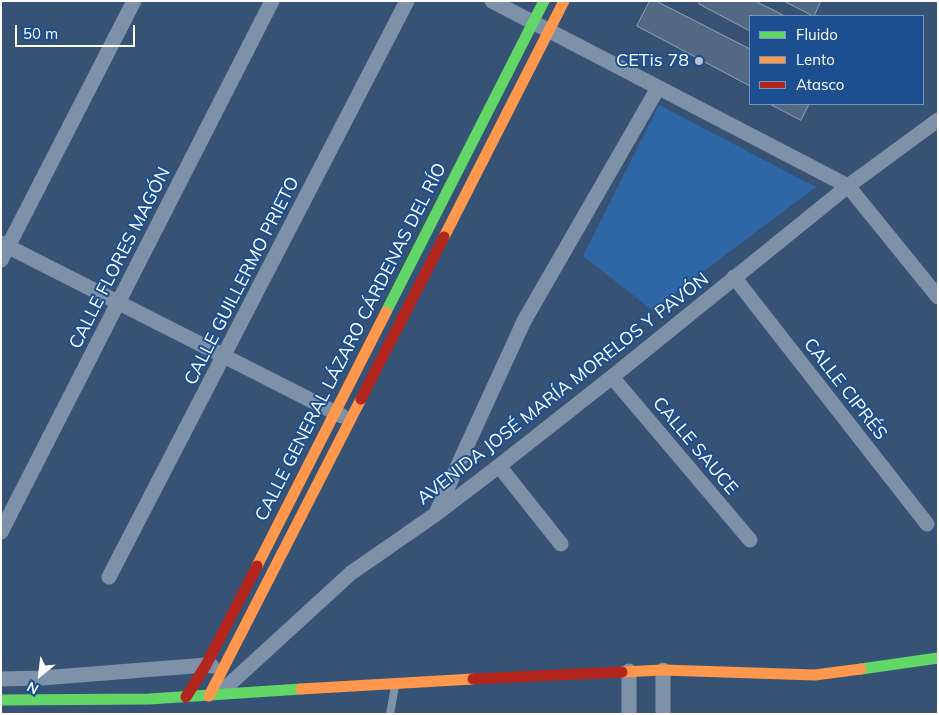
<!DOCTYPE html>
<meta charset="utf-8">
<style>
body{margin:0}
#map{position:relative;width:939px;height:715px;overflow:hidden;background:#365274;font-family:Mulish,sans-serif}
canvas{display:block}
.frame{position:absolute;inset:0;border:2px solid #fff;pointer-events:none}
.legend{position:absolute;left:749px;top:15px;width:175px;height:90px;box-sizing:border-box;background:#1b4f8f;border:1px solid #7695bc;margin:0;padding:6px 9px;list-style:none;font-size:15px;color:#fff}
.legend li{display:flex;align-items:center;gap:10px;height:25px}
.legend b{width:25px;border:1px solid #7695bc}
.north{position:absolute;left:15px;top:650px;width:50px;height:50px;-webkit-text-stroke:4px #1b4f8f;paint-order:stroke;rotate:209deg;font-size:14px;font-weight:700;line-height:20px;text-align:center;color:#fff}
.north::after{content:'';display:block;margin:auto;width:18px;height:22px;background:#fff;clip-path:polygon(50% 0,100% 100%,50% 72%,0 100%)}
.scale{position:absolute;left:15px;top:25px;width:120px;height:22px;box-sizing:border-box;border:2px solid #fff;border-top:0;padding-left:6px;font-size:15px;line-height:18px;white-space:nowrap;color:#fff;-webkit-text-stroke:4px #1b4f8f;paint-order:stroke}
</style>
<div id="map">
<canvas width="939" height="715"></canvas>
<div class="frame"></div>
<ul class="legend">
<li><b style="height:6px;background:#63d668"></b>Fluido</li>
<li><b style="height:6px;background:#ff974d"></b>Lento</li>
<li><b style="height:6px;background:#b3261e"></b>Atasco</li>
</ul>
<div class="north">N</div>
<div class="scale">50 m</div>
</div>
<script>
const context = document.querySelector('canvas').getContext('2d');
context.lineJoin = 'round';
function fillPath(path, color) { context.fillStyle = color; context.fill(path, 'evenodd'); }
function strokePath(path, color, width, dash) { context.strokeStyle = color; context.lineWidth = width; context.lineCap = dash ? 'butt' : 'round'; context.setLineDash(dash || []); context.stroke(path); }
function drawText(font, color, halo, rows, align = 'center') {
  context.font = font + ' Mulish,sans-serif'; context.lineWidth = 4; context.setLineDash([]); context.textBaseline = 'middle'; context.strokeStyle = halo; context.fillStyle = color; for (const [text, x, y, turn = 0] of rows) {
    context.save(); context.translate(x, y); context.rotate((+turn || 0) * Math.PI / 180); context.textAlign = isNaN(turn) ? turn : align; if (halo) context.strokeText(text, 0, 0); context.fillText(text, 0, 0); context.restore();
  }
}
const green = new Path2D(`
 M659,105l157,82 -164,123 -69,-54z`);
const building = new Path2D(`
 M650,1h6l94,48v37l-113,-60z
 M701,1h54l30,15h-35v15l-51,-27z
 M784,1h37l-7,15z
 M770,104h39l-8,16z`);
const lane = new Path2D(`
 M390,714l5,-28`);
const street = new Path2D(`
 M492,1l356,185 90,111
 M1,243l341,173
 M1,260l133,-259
 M734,277l193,247
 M612,377l138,163
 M499,466l62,78
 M437,511l87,-190 134,-233
 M1,532l271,-531
 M109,577l298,-576
 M663,670v44
 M1,679l41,-1 164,-13 6,1
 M221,692l130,-119 85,-59 63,-48 113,-89 236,-191 90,-66
 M629,714v-43`);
const fast = new Path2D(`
 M386,312l158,-311
 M861,669l77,-11
 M1,700l148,-1 152,-10`);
const slow = new Path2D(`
 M444,237l120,-236
 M257,566l129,-254
 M622,672l41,-2 152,5 46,-6
 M301,689l172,-10
 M209,696l152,-297`);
const jam = new Path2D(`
 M361,399l83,-162
 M473,679l149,-7
 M186,697l20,-32 51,-99`);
const markers = [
 [699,61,5,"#b9c2ce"]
];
const poiNames = [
 ["CETis 78",689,61]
];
const streetNames = [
 ["CALLE FLORES MAGÓN",120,258,-63],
 ["CALLE GUILLERMO PRIETO",242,281,-63],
 ["CALLE GENERAL LÁZARO CÁRDENAS DEL RÍO",351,342,-63],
 ["AVENIDA JOSÉ MARÍA MORELOS Y PAVÓN",563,389,-38],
 ["CALLE CIPRÉS",845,389,52],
 ["CALLE SAUCE",695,446,50]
];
fillPath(green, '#2f66a5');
fillPath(building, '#526984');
strokePath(building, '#92a2b6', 1);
strokePath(lane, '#7d92a8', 8);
strokePath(street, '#7d92a8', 15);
strokePath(fast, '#63d668', 11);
strokePath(slow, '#ff974d', 11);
strokePath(jam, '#b3261e', 11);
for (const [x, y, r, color] of markers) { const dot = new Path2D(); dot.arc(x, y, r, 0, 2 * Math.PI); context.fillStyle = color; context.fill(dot); strokePath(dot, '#1b4f8f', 2); }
drawText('18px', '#fff', '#1b4f8f', poiNames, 'right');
drawText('18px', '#fff', '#1b4f8f', streetNames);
</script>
